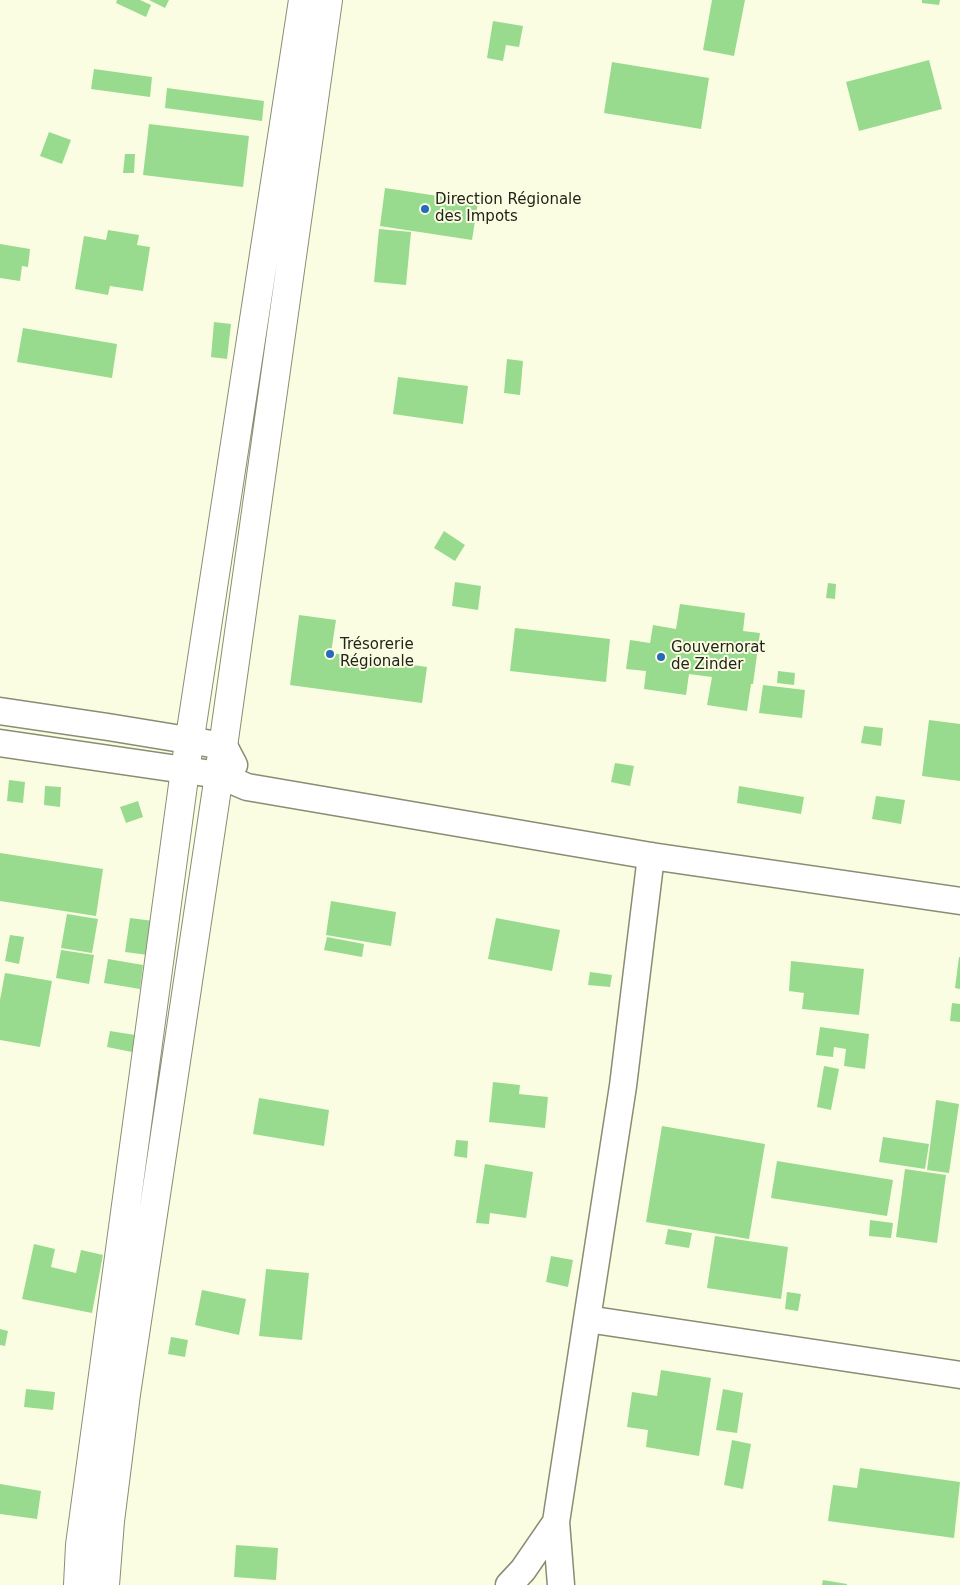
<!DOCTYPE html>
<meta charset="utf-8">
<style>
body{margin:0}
canvas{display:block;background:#fafde2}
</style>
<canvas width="960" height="1585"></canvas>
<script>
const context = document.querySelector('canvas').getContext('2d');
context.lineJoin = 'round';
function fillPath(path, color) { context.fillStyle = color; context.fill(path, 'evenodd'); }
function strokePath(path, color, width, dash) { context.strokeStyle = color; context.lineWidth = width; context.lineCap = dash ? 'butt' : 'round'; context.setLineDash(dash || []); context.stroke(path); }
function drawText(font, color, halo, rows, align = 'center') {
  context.font = font + ' "DejaVu Sans",sans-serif'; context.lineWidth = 4; context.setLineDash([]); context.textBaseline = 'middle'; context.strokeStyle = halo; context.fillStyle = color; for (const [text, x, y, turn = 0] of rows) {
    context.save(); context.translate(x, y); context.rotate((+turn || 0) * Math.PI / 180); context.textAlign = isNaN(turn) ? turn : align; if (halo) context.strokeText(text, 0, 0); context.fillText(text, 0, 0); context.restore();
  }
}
const building = new Path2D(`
 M117,0h23l11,5 -5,12 -30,-14z
 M149,0h20l-4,8z
 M712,0h33l-11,56 -31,-6z
 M922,0h18l-1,5 -17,-2z
 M493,21l30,5 -4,21 -13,-2 -3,16 -16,-3z
 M929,60l13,49 -83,22 -13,-49z
 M612,62l97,16 -8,51 -97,-16z
 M94,69l58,8 -2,20 -59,-8z
 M167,88l97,13 -2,20 -97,-13z
 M149,124l100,12 -6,51 -100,-12z
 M49,132l22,8 -9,24 -22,-8z
 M125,154h10l-1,19h-11z
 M385,188l93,14 -6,38 -92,-14z
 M379,229l32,3 -5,53 -32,-3z
 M108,230l31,5 -2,10 13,2 -7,44 -33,-5 -2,9 -33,-6 9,-53 22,4z
 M0,244l30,5 -2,18 -6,-1 -2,15 -20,-3z
 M214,322l17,2 -4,35 -16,-2z
 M23,328l94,16 -5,34 -95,-16z
 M507,359l16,2 -3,34 -16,-2z
 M398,377l70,9 -5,38 -70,-10z
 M444,531l21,14 -10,16 -21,-13z
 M455,582l26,4 -3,24 -26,-4z
 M828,583l8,1 -1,15 -9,-1z
 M680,604l65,9 -2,18 17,2 -7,51h-2l-4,27 -40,-6 5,-28 -23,-3 -3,21 -42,-6 2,-18 -20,-2 4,-29 20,3 3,-18 23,4z
 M299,615l37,5 -5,33 96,14 -5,36 -132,-18z
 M515,628l95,11 -4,43 -96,-11z
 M778,671l17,2 -1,12 -17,-2z
 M763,685l42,5 -3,28 -43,-5z
 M929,720l31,4v57l-38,-5z
 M864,726l19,2 -2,18 -20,-3z
 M615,763l19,3 -4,20 -19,-4z
 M9,780l16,2 -2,21 -16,-2z
 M45,786l16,1 -1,20 -16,-2z
 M739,786l65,11 -3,17 -64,-11z
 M876,796l29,4 -4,24 -29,-5z
 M138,801l5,16 -17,6 -6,-16z
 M0,853l103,16 -7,47 -96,-15z
 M331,901l65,11 -5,34 -65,-11z
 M67,914l31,5 -6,34 -31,-5z
 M130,918l23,3 -5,34 -23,-3z
 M496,918l64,12 -8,41 -64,-12z
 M10,935l14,2 -5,27 -14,-3z
 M327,937l37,7 -2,13 -38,-7z
 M61,950l33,5 -5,29 -33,-6z
 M959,957h1v32l-5,-1z
 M108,959l35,6 -3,24 -36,-6z
 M791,961l73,8 -5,46 -57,-6 2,-16 -15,-2z
 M590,972l22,3 -2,12 -22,-2z
 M5,973l47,8 -12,66 -40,-7v-40z
 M952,1003l8,1v18l-10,-1z
 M820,1027l49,7 -4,35 -21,-3 2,-17 -12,-2 -1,10 -17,-2z
 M110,1031l25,4 -3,17 -25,-5z
 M824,1066l15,3 -8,41 -14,-3z
 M493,1082l27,3 -1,9 29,3 -3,31 -56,-6z
 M259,1098l70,12 -5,36 -71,-12z
 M936,1100l23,4 -10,69 -22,-3z
 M662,1126l103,18 -16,95 -103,-17z
 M883,1137l46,7 -4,25 -46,-7z
 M456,1140l12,1 -1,17 -13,-2z
 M777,1161l116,19 -6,36 -116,-18z
 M485,1164l48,8 -7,46 -36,-5 -1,11 -13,-1z
 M905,1169l41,6 -9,68 -41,-6z
 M870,1220l23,3 -2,15 -22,-2z
 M668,1229l24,4 -3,15 -24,-4z
 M715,1236l73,11 -7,52 -74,-11z
 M34,1244l21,5 -4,18 25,6 5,-23 22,5 -11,58 -70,-14z
 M551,1256l22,4 -5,27 -22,-5z
 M266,1269l43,4 -7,67 -43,-4z
 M202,1290l44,9 -7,36 -44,-10z
 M787,1292l14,2 -3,17 -13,-2z
 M0,1329l8,2 -3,15 -5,-1z
 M171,1337l17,3 -3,17 -17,-3z
 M661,1370l50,8 -12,78 -53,-9 2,-17 -21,-3 5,-35 25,4z
 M26,1389l29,3 -2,18 -29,-3z
 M723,1389l20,4 -6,40 -21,-3z
 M732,1440l19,4 -8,45 -19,-4z
 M860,1468l100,14 -6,56 -126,-17 5,-36 24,3z
 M0,1484l41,7 -4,28 -37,-5z
 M236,1545l42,3 -2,32 -42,-3z
 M823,1580l24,4v1h-25z`);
const minor = new Path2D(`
 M0,711l108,16 116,19 10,19
 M0,743l219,32 28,12 404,69 309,45
 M587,1319l36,-233 28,-230
 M556,1522l31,-203 373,56
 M509,1585l14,-15 33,-48 5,63`);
const highway = new Path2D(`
 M78,1585l2,-40 105,-775 118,-770
 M105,1585l5,-64 16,-127 93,-619 109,-775`);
const markers = [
 [425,209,5,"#256abb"],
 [330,654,5,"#256abb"],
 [661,657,5,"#256abb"]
];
const poiNames = [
 ["Direction Régionale",435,200],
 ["des Impots",435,217],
 ["Trésorerie",340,645],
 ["Régionale",340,662],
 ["Gouvernorat",671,648],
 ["de Zinder",671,665]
];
fillPath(building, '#98db8f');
strokePath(minor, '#8a8d74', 29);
strokePath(highway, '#8a8d74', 30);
strokePath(minor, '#fff', 26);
strokePath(highway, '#fff', 28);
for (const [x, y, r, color] of markers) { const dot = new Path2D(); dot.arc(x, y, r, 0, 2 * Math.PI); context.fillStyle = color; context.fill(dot); strokePath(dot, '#fafde2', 2); }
drawText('15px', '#222319', '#fafde2', poiNames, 'left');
</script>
